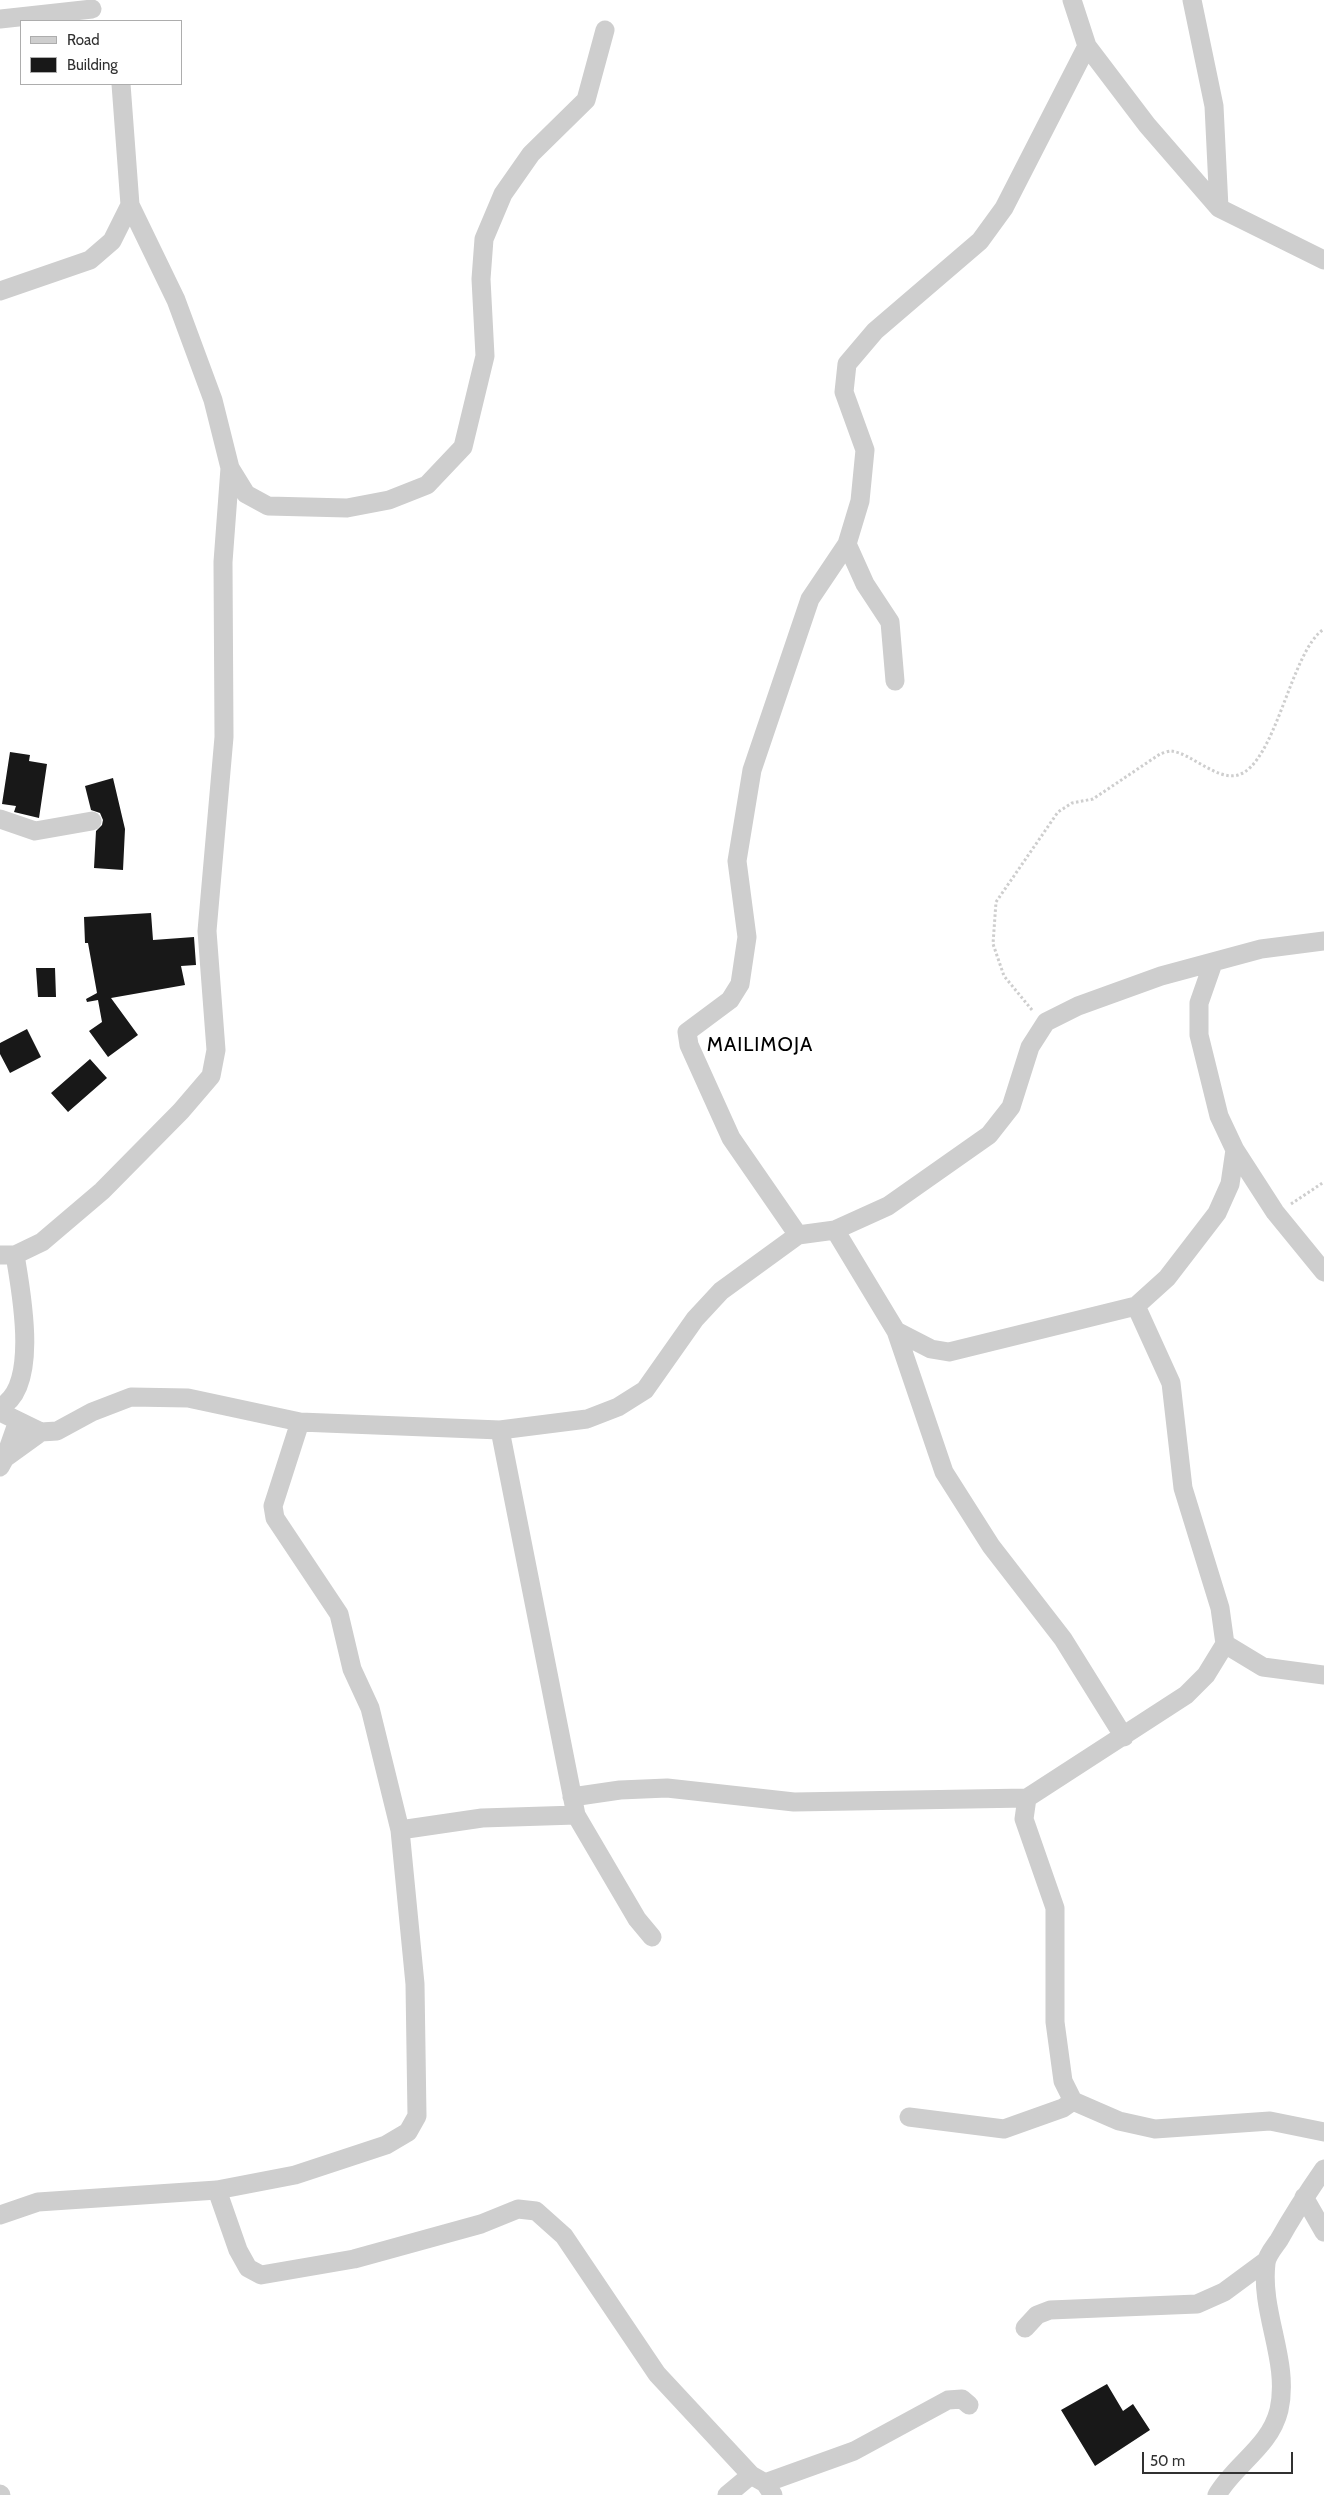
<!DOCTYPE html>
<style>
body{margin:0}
#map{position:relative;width:1324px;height:2495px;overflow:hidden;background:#fff;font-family:Cabin,sans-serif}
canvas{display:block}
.legend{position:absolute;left:20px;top:20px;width:162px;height:65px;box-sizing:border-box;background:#fff;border:1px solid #adadad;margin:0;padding:6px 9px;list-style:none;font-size:15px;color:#313131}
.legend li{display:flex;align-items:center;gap:10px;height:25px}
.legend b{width:25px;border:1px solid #adadad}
.scale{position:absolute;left:1142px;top:2452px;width:151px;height:22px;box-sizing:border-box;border:2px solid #313131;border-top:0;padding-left:6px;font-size:15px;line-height:18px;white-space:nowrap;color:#313131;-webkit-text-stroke:4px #fff;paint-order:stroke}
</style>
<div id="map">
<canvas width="1324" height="2495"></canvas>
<ul class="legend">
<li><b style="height:6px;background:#cecece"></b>Road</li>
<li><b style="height:14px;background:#181818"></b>Building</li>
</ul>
<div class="scale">50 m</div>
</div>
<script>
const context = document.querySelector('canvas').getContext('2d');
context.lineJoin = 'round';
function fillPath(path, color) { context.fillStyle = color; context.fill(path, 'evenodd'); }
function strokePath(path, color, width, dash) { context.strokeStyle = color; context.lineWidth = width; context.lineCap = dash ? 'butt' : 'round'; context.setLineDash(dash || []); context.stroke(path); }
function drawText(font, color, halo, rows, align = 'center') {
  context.font = font + ' Cabin,sans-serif'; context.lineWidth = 5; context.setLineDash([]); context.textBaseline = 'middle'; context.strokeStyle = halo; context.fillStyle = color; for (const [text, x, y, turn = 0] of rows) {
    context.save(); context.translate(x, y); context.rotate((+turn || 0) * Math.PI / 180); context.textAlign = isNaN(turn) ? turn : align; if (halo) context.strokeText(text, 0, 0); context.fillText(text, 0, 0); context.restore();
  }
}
const building = new Path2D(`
 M10,752l20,3 -1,6 18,3 -8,54 -25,-6 2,-6 -14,-2z
 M113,778l12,51 -2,41 -29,-2 2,-37 6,-6 1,-5 -3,-7 -9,-3 -6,-24z
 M151,913l2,27 41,-3 2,28 -15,1 4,19 -74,13 27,37 -30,22 -19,-26 13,-9 -4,-22 -11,2 -1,-3 11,-6 -9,-50h-3l-1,-26z
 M36,968h19l1,29h-18z
 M27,1029l14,28 -31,16 -10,-19v-11z
 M90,1059l17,19 -39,34 -17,-19z
 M1107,2384l16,27 10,-7 17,26 -55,36 -34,-56z`);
const path = new Path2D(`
 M1032,1010l-28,-34 -11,-32 3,-42 62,-90 14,-9 21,-4 67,-45c3,-1 8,-3 11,-3 20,2 46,30 67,24 38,-11 53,-125 86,-146
 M1291,1204l33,-22`);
const street = new Path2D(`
 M1072,0l15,46 60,79 72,83 105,52
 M1192,0l22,106 5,102
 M0,19l92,-10
 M0,291l90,-31 22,-19 18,-36 -9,-121
 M230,468l16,26 22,12 79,2 42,-8 38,-15 36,-38 22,-91 -4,-77 3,-40 19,-45 28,-40 55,-54 19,-70
 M847,544l18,40 25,38 5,59
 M0,819l35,12 57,-10
 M1213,963l-14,40v32l20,81 16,34 40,62 49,60
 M835,1230l61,101 35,18 18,3 187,-46 31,-28 50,-65 13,-29 5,-34
 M798,1235l-67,-97 -42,-93 -2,-13 43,-32 10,-16 7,-47 -10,-76 15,-91 58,-171 37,-55 13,-43 5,-51 -21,-58 3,-28 28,-33 105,-90 24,-33 83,-162
 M0,1255h15l27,-13 60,-51 79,-80 30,-35 5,-26 -9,-119 17,-194 -1,-175 7,-94 -17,-68 -37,-100 -46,-95
 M1136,1306l35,77 12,105 37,120 5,36 -19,31 -20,20 -159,103 -3,21 31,89v114l8,59 10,20 46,20 36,8 115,-8 54,11
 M896,1331l48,141 47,74 72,93 61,98
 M0,1407c40,-19 21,-116 15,-152
 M0,1412l41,20 16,-1 35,-19 39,-15 57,1 112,24 200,8 87,-11 31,-12 27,-17 50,-71 26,-28 77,-56 37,-5 53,-24 101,-71 22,-28 19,-60 16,-25 32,-16 83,-30 100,-27 63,-8
 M500,1430l76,385 61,104 15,18
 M5,1458l36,-26
 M0,1467l5,-9 13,-37
 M1225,1644l38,23 61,8
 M572,1797l48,-7 47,-2 127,14 233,-4
 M400,1830l82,-12 94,-3
 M909,2117l95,12 59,-21 10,-7
 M217,2190l21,60 10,18 13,7 93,-16 127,-35 37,-15 18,2 28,25 93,138 94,101 14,8 8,12
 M1304,2197l20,35
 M0,2215l38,-13 179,-12 78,-15 91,-30 22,-13 9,-16 -2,-132 -15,-154 -30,-122 -18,-39 -13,-55 -64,-96 -2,-12 27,-84
 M1025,2328l12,-13 13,-5 147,-6 27,-12 42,-31
 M765,2483l89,-32 94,-51 14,-1 7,6
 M0,2494l1,1
 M727,2495l24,-20
 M1217,2495c18,-31 53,-48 62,-85 11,-49 -19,-97 -13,-147 1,-8 9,-17 13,-23 14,-25 29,-48 45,-71`);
const quarterNames = [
 ["MAILIMOJA",760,1045]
];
fillPath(building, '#181818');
strokePath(path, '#cecece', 3, [2.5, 2.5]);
strokePath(street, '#cecece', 19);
context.letterSpacing = '1px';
drawText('20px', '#000', '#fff', quarterNames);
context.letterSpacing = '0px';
</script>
